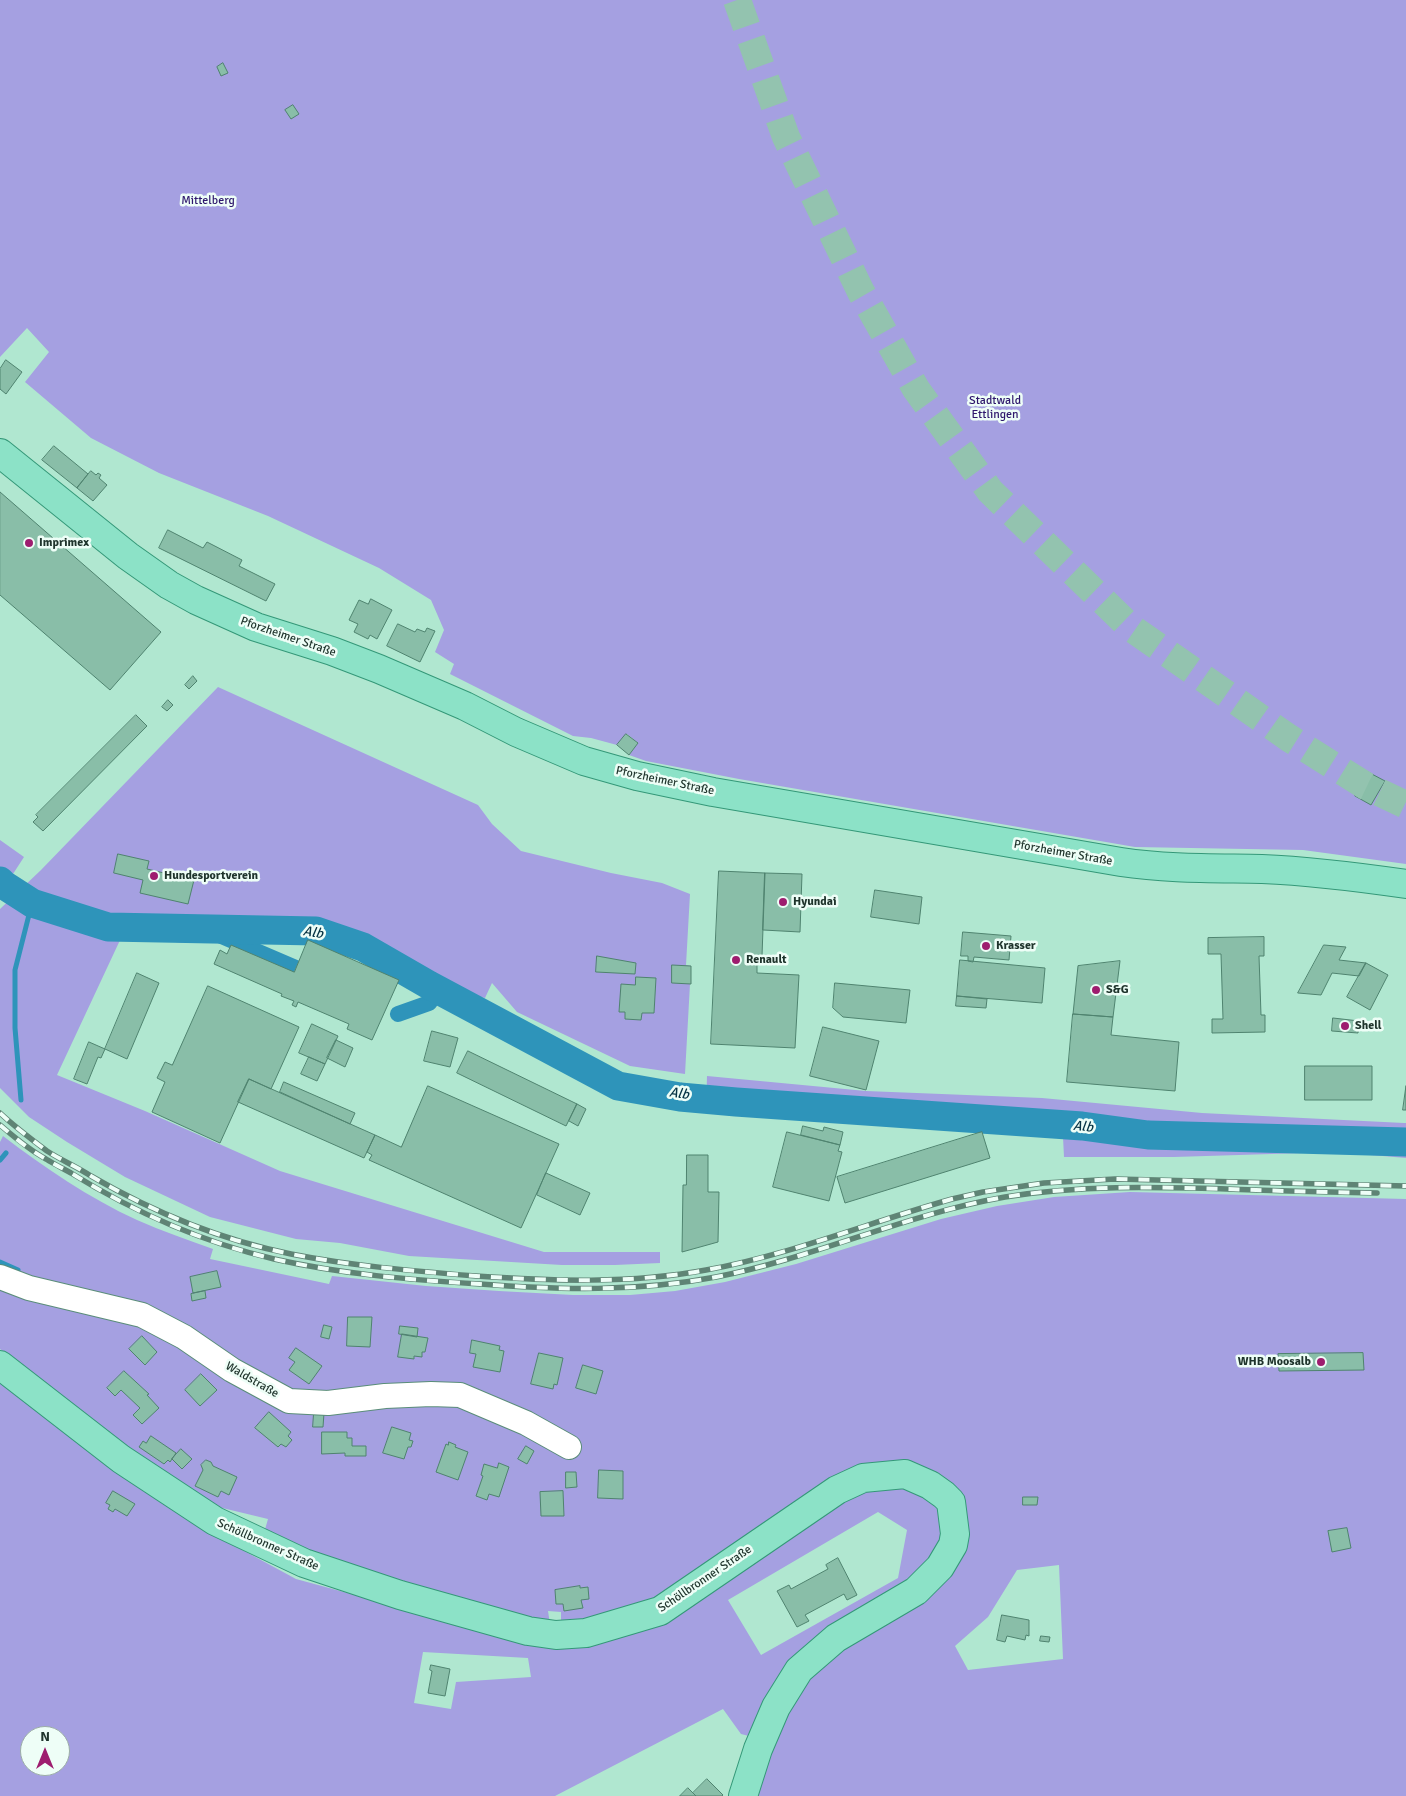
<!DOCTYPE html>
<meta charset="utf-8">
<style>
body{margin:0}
#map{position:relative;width:1406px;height:1796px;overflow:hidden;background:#b0e7d0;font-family:Signika,sans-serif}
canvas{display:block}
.north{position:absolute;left:20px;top:1726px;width:50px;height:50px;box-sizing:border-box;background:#eefef7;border:1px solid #9bada6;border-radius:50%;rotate:0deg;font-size:14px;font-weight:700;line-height:20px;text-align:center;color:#1f342c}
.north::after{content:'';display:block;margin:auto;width:18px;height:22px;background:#9e1d6f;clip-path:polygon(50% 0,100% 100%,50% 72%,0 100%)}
</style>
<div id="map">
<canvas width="1406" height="1796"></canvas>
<div class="north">N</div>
</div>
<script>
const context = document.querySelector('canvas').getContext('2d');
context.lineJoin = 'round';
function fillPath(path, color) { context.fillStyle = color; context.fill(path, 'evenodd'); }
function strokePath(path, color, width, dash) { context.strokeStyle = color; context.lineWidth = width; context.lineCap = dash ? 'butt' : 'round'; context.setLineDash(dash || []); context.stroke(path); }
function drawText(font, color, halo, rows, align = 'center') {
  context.font = font + ' Signika,sans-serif'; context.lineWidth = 5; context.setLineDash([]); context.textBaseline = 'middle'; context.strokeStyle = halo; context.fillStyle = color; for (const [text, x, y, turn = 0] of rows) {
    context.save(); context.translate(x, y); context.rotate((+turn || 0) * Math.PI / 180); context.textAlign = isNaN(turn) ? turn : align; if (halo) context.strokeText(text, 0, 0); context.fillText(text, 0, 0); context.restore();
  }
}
const green = new Path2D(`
 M0,0h1406v864l-103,-14 -168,-3 -396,-68 -93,-18 -17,-6 9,-12 -11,-9 -10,11 -26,-7 -18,-2 -123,-62 4,-10 -19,-12 9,-22 -13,-30 -52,-32 -111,-52 -109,-43 -68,-35 -66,-56 24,-30 -22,-24 -27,29z
 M218,687l260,118 14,19 29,27 90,22 51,10 28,11 -4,71 5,1 -6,108 -55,-8 -113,-54 -25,-29 -7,15 -31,-8 -76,-42 -61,-26 -52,1 -66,-2 -10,22 -68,-5 -64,137 88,36 135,60 264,81h116v11l-45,2h-53l-153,-9 -69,-13 -44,-4 -86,-22 -85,-40 -58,-35 -38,-25 -29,-29v-179l41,-39z
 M0,840l24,17 -24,37z
 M707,1076l159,15 176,7 160,15 202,10h2v35l-70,-6 -162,5h-110l-1,-20 -357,-26z
 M3,1136c42,32 86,62 134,84 25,11 51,20 76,29l-3,10 119,25 3,-8 94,10 73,5 74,4h57l45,-4 50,-9 71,-18 145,-45 56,-13 57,-9 76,-5 276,7v597h-653l20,-54 -32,-8 -18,-25 -168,87h-555v-414l187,138 109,59 221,60 44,-14v-13l-13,-1 2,13 -145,-37 -112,-41 -29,-13 4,-14 -58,-14 -97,-67 -113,-89v-65l42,-4 -42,-14v-124zM878,1512l29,18 -9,48 -137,77 -33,-55zM1059,1565l4,94 -95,11 -13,-24 33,-29 29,-47zM423,1652l105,6 3,19 -75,5 -5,27 -37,-6zM30,1736h30v30h-30z`);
const stream = new Path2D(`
 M21,1100l-6,-72v-58l17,-67
 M0,1160l6,-7
 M0,1262l18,8`);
const canal = new Path2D(`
 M216,929l3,6 77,33
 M398,1014l31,-11 10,-13`);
const river = new Path2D(`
 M0,881l4,4 28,18 76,24 208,4 47,16 66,38 189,101 62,11 56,5 346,24 66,9 258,7`);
const building = new Path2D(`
 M223,63l5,10 -7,3 -4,-9z
 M293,105l6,9 -8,5 -6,-9z
 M6,360l16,12 -16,22 -6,-5v-20z
 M54,446l34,28 -11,14 -35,-28z
 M91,471l5,4 2,-2 3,2 -2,3 8,7 -14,16 -16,-13z
 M0,492l161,140 -51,58 -110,-95z
 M168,530l35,18 4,-6 35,18 -3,6 36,18 -9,17 -107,-53z
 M371,599l21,11 -15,29 -7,-4 -2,4 -14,-7 4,-8 -9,-4 10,-20 9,4z
 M398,624l17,8 2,-3 8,3 2,-4 8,3 -15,31 -33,-16z
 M193,676l4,5 -8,8 -4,-4z
 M168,700l5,5 -6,6 -5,-4z
 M136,715l11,11 -104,105 -10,-9 5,-5 -2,-2z
 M626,734l12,9 -9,12 -12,-10z
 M1368,772l17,9 -14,24 -16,-9z
 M118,854l31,7 -2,8 47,11 -6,24 -48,-11 3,-13 -29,-7z
 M719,871l46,2 -3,83h-5v17l42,2 -4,73 -84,-4z
 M765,873l37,1 -2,58 -37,-2z
 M875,890l47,7 -3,27 -48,-7z
 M963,932l48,4 -2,24 -35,-3 -1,5 -5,-1v-5h-7z
 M1264,937v19h-5l2,59h4v17l-53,1v-14h11l-2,-65h-13v-16z
 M308,940l91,40 -27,60 -25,-11 2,-5 -51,-22 -2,5 -4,-2 2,-4 -13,-5 1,-2 -68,-30 6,-14 7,4 4,-9 63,27z
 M1324,945l22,2 -7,13 27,3 -7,13 -27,-3 -11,22 -23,-2z
 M597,956l39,7 -1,11 -39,-2z
 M960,960l85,8 -3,35 -85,-7z
 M1120,961l-7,56 -40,-3 5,-48z
 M1366,963l22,12 -18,35 -23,-13z
 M672,965l19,1v18l-19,-1z
 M137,973l22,10 -32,76 -22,-10z
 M636,977l20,1 -2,35h-12l-1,7 -16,-1v-7h-6l2,-28 14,1z
 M835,983l75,7 -4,33 -63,-6 -10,-9z
 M208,986l91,41 -28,62 -22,-10 -29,64 -68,-31 13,-30 -8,-4 8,-16 7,3z
 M957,996l30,3 -1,9 -30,-2z
 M1073,1014l40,3 -2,18 68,7 -4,49 -108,-9z
 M1333,1018l26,3 -1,12 -26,-2z
 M312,1024l26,12 -13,28 -26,-11z
 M823,1027l56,14 -13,49 -56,-14z
 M432,1031l26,7 -8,29 -26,-6z
 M336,1040l17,8 -8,19 -18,-9z
 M89,1042l16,7 -4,9 -3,-1 -11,27 -13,-5z
 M468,1051l109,53 -11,22 -109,-53z
 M309,1057l16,7 -8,17 -16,-7z
 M1305,1066h67v34h-67z
 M249,1079l126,56 -11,23 -126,-56z
 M284,1082l71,31 -5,11 -70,-32z
 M428,1086l131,58 -38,84 -152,-68 3,-5 -5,-3 8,-17 26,12z
 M1406,1086v24h-3z
 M577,1104l9,5 -8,17 -9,-5z
 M803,1126l20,5 1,-4 19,5 -3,13 -39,-10z
 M787,1132l53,13 -2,6 4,1 -13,49 -56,-14z
 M982,1132l8,26 -145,45 -8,-26z
 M687,1155h21v37h11l-1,50 -36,10 1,-67h3z
 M546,1173l44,20 -10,22 -43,-20z
 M217,1271l4,16 -28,6 -3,-16z
 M205,1291l1,7 -14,3 -1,-7z
 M348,1317h24l-2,30 -23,-1z
 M324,1325l8,2 -3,12 -8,-2z
 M400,1326l18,2 -1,9 -18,-3z
 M402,1334l26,4 -3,14h-3v5l-8,-1v3l-16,-2z
 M142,1336l15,16 -12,13 -16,-16z
 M472,1340l28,6 -1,4 5,1 -4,21 -27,-5 3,-13 -6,-1z
 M296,1348l26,18 -13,18 -20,-14 6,-8 -6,-4z
 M539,1353l24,5 -6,27 -3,-1 -1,5 -22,-5z
 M1363,1353l1,17 -85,1 -1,-17z
 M583,1365l20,6 -7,23 -20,-6z
 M124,1371l25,23 -2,1 12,13 -17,16 -9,-9 7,-7 -19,-18 -6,6 -8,-8z
 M201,1374l16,16 -17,16 -15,-16z
 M269,1412l22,20 -3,4 4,4 -6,7 -5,-3 -3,3 -23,-19z
 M314,1413h10l-1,14h-10z
 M392,1427l19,6 -2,7 4,1 -2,6h-3l-4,12 -21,-6z
 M322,1432h25v6h5v8h14v10h-21v-3l-23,1z
 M151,1436l25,17 -6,9 -2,-2 -4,4 -25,-17 4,-6 3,2z
 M449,1442l7,3 -1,2 13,5 -10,28 -22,-8 10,-28 2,1z
 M526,1446l8,5 -7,13 -9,-5z
 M181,1449l11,10 -10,10 -10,-10z
 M206,1460l5,2 2,4 24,11 -8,18 -8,-4 -3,6 -23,-11 8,-16 -2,-5z
 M499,1463l10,4 -10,30 -10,-3 -2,6 -11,-4 7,-20 -2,-1 3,-11 13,4z
 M599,1470l24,1v28l-25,-1z
 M566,1472h10l1,15 -11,1z
 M113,1491l22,13 -8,12 -12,-7 -2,3 -5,-3 2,-4 -4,-2z
 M563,1491l1,25h-23l-1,-24z
 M1023,1497h15l-1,8h-14z
 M1347,1528l4,20 -19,4 -4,-21z
 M838,1558l19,37 -10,5 -3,-6 -39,21 4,6 -12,6 -20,-36 12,-6 2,4 37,-20 -2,-4z
 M580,1586v2l8,-1 1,12 -8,1 2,8 -19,3 -1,-7h-7l-1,-14z
 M1002,1615l27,5v16l-3,-1 -1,5 -18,-4 -2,6 -8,-2z
 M1041,1636l9,1 -1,5 -9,-1z
 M431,1665l19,4 -5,27 -17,-3 4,-22 -2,-1z
 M707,1779l16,16 -1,1h-26l-3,-3z
 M688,1788l8,8h-16z`);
const majorTunnel = new Path2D(`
 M737,0l49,137 75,155 55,97 74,102 140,136 159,111 77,48 40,19`);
const minor = new Path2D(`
 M0,1277l29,11 113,27 42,22 48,33 57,31 39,2 57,-7 46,-2 29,1 66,28 43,24`);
const major = new Path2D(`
 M0,453l128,103 41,29 27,15 60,27 76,24 47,18 86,37 51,26 68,29 53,15 76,16 408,70c47,7 93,6 141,7 48,2 96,8 144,15
 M0,1365l121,94 94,62 89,42 96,32 128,36 28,4 30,-2 74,-22 177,-121 26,-12 42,-4 25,11 14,10 7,7 4,32 -2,11 -13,22 -24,24 -80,47 -37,32 -23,37 -18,42 -15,47`);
const rail = new Path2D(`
 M0,1113c15,14 31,26 47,38 14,9 30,16 44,25 62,36 130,64 200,78 61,12 123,17 185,22 77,5 154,8 230,-6 84,-15 164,-48 246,-71l31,-7 61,-9 71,-4 291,7
 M0,1125c14,12 29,25 46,34 8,5 16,9 25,14 63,39 131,69 203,86 67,15 137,21 206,25 79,6 157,8 236,-7 98,-19 190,-63 289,-80 74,-12 148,-10 222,-8 50,2 100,3 150,4`);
const markers = [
 [29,543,5,"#9e1d6f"],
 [154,876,5,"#9e1d6f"],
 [783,902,5,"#9e1d6f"],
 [986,946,5,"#9e1d6f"],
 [736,960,5,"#9e1d6f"],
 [1096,990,5,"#9e1d6f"],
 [1345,1026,5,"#9e1d6f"],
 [1321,1362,5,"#9e1d6f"]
];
const parkNames = [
 ["Mittelberg",208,201],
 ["Stadtwald",995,401],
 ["Ettlingen",995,415]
];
const poiNames = [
 ["Imprimex",39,543],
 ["Hundesportverein",164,876],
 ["Hyundai",793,902],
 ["Krasser",996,946],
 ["Renault",746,960],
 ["S&G",1106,990],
 ["Shell",1355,1026],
 ["WHB Moosalb",1311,1362,"right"]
];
const streetNames = [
 ["Pforzheimer Straße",288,637,19],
 ["Pforzheimer Straße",665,781,12],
 ["Pforzheimer Straße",1063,853,10],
 ["Waldstraße",252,1380,30],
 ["Schöllbronner Straße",268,1545,24],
 ["Schöllbronner Straße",705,1579,-34]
];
const waterNames = [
 ["Alb",313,933,9],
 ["Alb",679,1094,8],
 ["Alb",1083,1127,6]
];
fillPath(green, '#a5a0e1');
strokePath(stream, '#2e94ba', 5);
strokePath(canal, '#2e94ba', 16);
strokePath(river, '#2e94ba', 29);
fillPath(building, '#89bea8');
strokePath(building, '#4f836f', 1);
strokePath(majorTunnel, '#93c3af', 28, [28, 14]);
strokePath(minor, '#5a8d79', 26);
strokePath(major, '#349878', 30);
strokePath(minor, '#fff', 24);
strokePath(major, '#8ce2c7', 28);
strokePath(rail, '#5f8475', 5.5);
strokePath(rail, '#eefef7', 4, [11]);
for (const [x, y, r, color] of markers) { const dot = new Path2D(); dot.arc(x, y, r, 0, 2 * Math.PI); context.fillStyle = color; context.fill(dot); strokePath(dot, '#eefef7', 2); }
drawText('12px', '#2e176c', '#eefef7', parkNames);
drawText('bold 12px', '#1f342c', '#eefef7', poiNames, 'left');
drawText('12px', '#1f342c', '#eefef7', streetNames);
drawText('italic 14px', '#073445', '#eefef7', waterNames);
</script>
